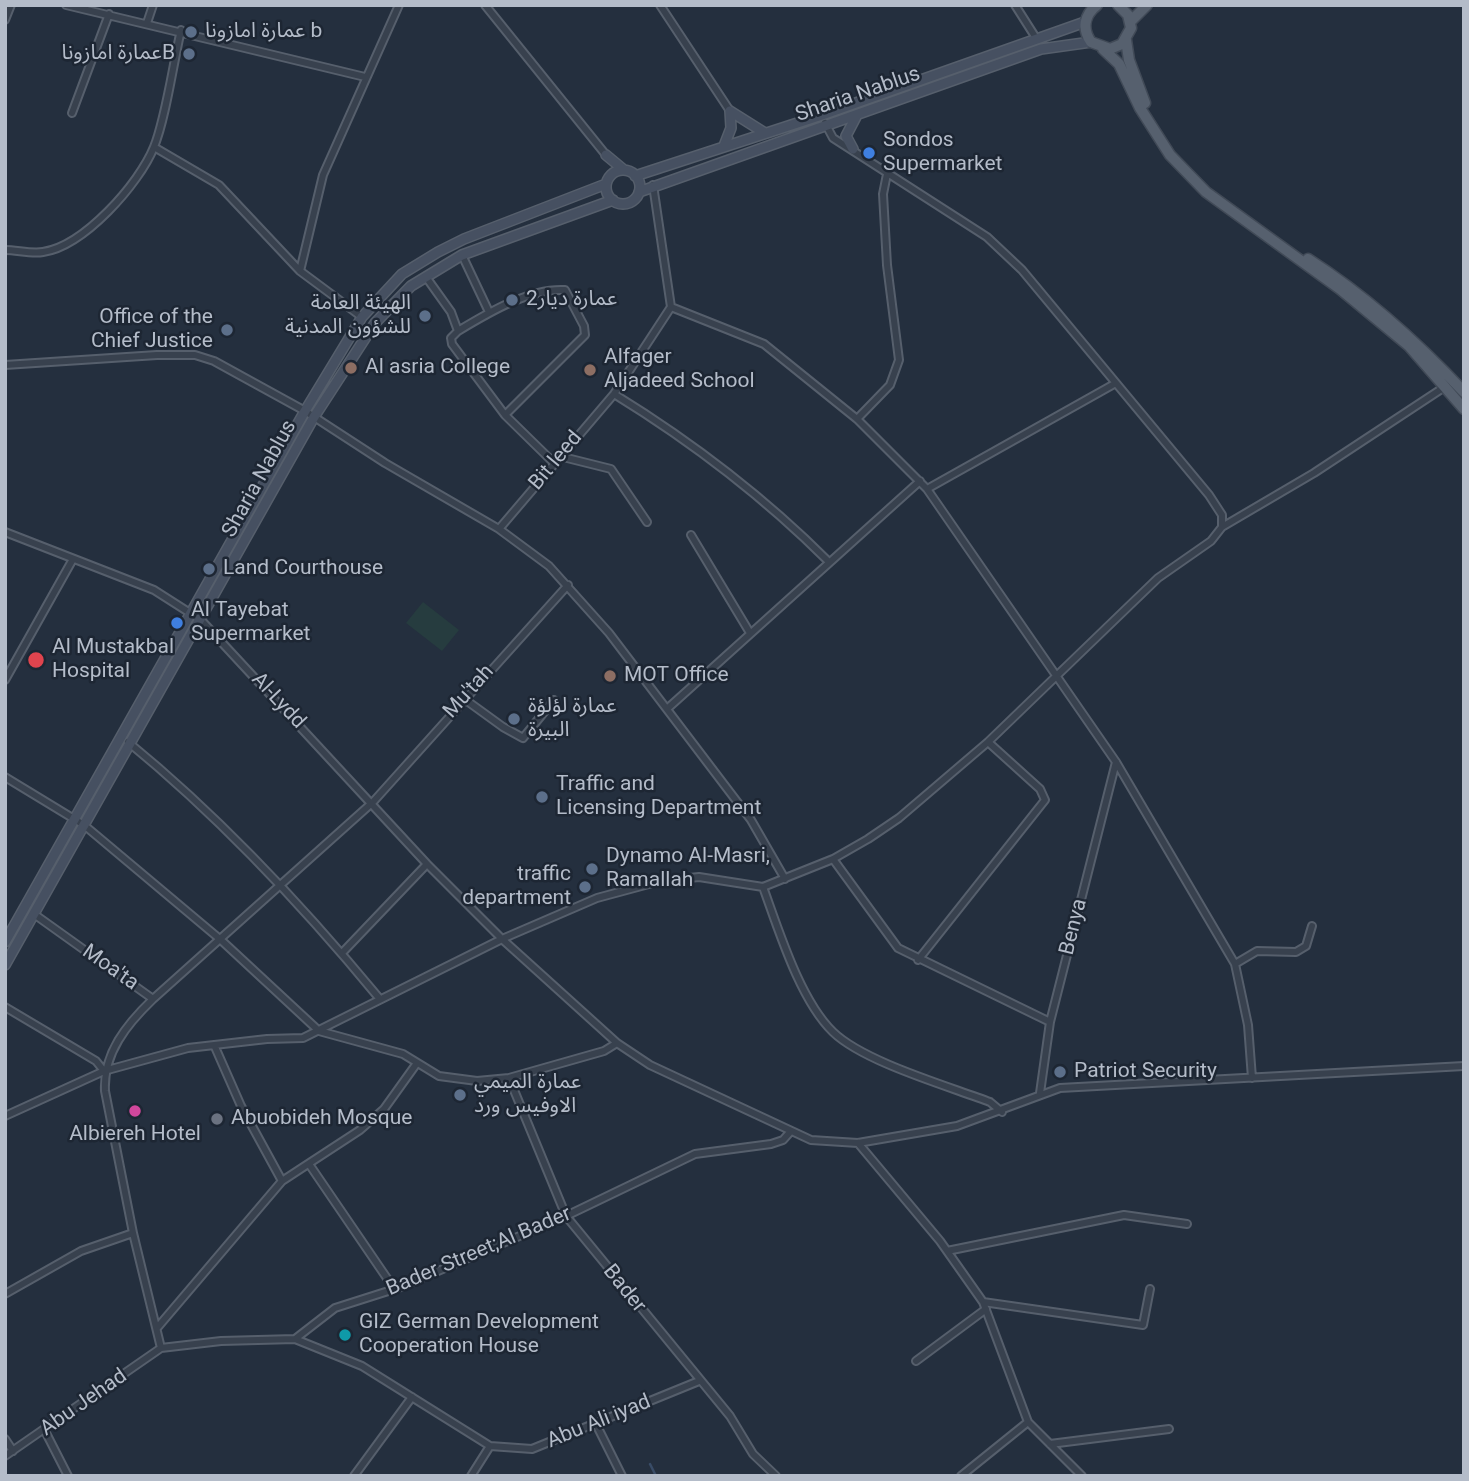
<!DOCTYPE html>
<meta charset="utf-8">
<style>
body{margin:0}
#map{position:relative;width:1469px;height:1481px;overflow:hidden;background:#242f3e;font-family:Roboto,sans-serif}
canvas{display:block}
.frame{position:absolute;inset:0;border:7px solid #b4bcc9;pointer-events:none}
</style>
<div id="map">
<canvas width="1469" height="1481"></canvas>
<div class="frame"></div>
</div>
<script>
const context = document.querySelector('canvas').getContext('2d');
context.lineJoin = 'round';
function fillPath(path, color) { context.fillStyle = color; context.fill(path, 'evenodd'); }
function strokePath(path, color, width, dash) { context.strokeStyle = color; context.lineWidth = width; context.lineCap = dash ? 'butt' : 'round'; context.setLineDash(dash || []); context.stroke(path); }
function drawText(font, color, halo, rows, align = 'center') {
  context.font = font + ' Roboto,"Noto Sans Arabic",sans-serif'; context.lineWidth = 5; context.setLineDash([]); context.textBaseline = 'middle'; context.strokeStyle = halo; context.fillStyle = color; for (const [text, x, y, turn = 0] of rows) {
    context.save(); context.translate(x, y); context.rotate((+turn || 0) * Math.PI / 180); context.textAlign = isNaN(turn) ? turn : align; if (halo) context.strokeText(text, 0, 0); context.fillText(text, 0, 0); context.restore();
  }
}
const green = new Path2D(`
 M423,602l36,28 -17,21 -36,-28z`);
const stream = new Path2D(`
 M650,1464l6,12`);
const minor = new Path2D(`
 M66,5l299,72
 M485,5l121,150
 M660,5l70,106
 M1015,5l21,33
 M5,20l6,-15
 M147,23l6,-18
 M72,113l37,-99
 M154,147l65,38 81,86 62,46
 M5,250c12,0 26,4 38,2 41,-6 96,-68 111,-105 12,-30 19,-83 27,-117
 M462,255l27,57
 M300,271l23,-96 76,-170
 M426,277l25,35 7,19 -7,7 1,6 53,71
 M671,307l93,37 93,75 70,70 189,273 119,202 13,61 4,53
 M458,331c30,-18 71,-43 107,-41l19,36 1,9 -80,80 48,47
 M5,365l152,-10h38l19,6 91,50 80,52 114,66 50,37 60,67 142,187 34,59
 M614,394c78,48 149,102 214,167
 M857,419l33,-34 9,-25 -12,-95 -4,-71 4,-20
 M559,456l52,13 36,53
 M927,489l189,-106
 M1222,527l92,-54 132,-87
 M499,529l115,-135 57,-87 -18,-122
 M5,532l149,58 47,30 226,244 75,75 115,104 33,22 161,75 47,3 99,-17 103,-38 404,-22
 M691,535l59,98
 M5,680l68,-121
 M463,698l40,29 20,11 31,-38
 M668,708l252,-227
 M128,742c93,76 175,164 251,256
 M5,777l79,48 137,115 98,91 84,23 36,22 38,5 32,-3 95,-27 13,-8
 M833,859l65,89 152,74
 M763,887c16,44 37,113 70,145 31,30 115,54 157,70l12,10
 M34,914l119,85
 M342,953l85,-89
 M918,960l127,-160 -5,-11 -52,-47
 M1235,964l22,-13 39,1 10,-6 6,-20
 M5,1007l91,54 8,10
 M215,1047l26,59 41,75
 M509,1078l57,138 164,200 23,38 23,22
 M1040,1093l10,-71 66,-260
 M5,1116l99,-45 84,-23 79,-9 36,-1 199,-99 95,-41 63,-17 39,-4 64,10 70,-28 35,-20 31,-21 89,-76 170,-164 53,-37 11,-14v-12l-13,-20 -187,-225 -35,-33 -154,-99 -8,-15
 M858,1143l82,98 43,61 45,120 -67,54
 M309,1164l86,126
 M947,1251l177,-36 63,9
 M5,1294l76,-43 52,-18
 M983,1302l160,23 7,-36
 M157,1328l125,-147 78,-51 24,-21 33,-46
 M295,1339l67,27 128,80
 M161,1348l-28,-115 -28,-142c-2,-38 22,-67 48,-92l220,-197 195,-217
 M916,1361l70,-52
 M1028,1422l54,54
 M596,1424l26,52
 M45,1431l23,45
 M5,1439l8,12
 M1050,1444l119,-15
 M5,1456l156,-108 60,-7 74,-2 40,-31 66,-21 165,-71 129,-62 76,-10 12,-4 8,-9
 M354,1476l58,-79
 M471,1476l19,-30 42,3 167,-68`);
const secondary = new Path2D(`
 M730,111l35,22
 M724,146l7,-18 -1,-17
 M853,149l-7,-13 11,-21
 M606,155l18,15
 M606 187a17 17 0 1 1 34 0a17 17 0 1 1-34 0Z
 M635,176l187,-61 263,-93
 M639,192l402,-143 50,-7
 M5,942l300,-531 57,-94 40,-43 36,-22 26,-13 142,-55
 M5,965l309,-548 61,-94 36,-37 51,-31 151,-55`);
const primary = new Path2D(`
 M1097,5c-13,10 -15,24 -6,37l19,7 12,-5 9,-16 -3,-13 -10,-10
 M1131,21l16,-16
 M1126,40l3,20 16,43
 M1103,49l16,15 21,44 30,47 36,37 134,97 69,57 55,63
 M1308,259c58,37 109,83 156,133`);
const markers = [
 [191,32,7,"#5c6f8a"],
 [189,54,7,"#5c6f8a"],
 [869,153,7,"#3f7fe0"],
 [512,300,7,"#5c6f8a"],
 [425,316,7,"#5c6f8a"],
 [227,330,7,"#5c6f8a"],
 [351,368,7,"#8d6e63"],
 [590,370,7,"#8d6e63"],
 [209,569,7,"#5c6f8a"],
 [177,623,7,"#3f7fe0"],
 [36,660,9,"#e0444e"],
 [610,676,7,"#8d6e63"],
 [514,719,7,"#5c6f8a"],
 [542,797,7,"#5c6f8a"],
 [592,869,7,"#5c6f8a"],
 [585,887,7,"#5c6f8a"],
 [1060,1072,7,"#5c6f8a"],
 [460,1095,7,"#5c6f8a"],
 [135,1111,7,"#d1479c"],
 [217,1119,7,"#6b7280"],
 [345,1335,7,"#0f9aa8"]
];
const poiNames = [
 ["عمارة امازونا b",205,32],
 ["عمارة امازوناB",175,54,"right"],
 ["Sondos",883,141],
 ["Supermarket",883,165],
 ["عمارة ديار2",526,300],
 ["الهيئة العامة",411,304,"right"],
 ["للشؤون المدنية",411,328,"right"],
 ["Office of the",213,318,"right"],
 ["Chief Justice",213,342,"right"],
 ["Alfager",604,358],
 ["Aljadeed School",604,382],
 ["Al asria College",365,368],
 ["Land Courthouse",223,569],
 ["Al Tayebat",191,611],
 ["Supermarket",191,635],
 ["Al Mustakbal",52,648],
 ["Hospital",52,672],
 ["MOT Office",624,676],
 ["عمارة لؤلؤة",528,707],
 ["البيرة",528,731],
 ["Traffic and",556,785],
 ["Licensing Department",556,809],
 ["Dynamo Al-Masri,",606,857],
 ["Ramallah",606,881],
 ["traffic",571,875,"right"],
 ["department",571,899,"right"],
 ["Patriot Security",1074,1072],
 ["عمارة الميمي",474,1083],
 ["الاوفيس ورد",474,1107],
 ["Abuobideh Mosque",231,1119],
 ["Albiereh Hotel",135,1135,"center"],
 ["GIZ German Development",359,1323],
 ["Cooperation House",359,1347]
];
const streetNames = [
 ["Sharia Nablus",858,95,-19],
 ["Bit leed",556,461,-50],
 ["Sharia Nablus",260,479,-61],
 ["Mu'tah",469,692,-48],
 ["Al-Lydd",278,701,47],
 ["Benya",1074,927,-76],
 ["Moa'ta",110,968,35],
 ["Bader Street;Al Bader",479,1252,-23],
 ["Bader",624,1289,51],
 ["Abu Jehad",84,1403,-35],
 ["Abu Ali iyad",599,1422,-22]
];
fillPath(green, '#263c3f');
strokePath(stream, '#394c67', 2.5);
strokePath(minor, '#565f6c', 10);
strokePath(secondary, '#565f6c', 12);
strokePath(primary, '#414a57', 13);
strokePath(minor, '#38414e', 6);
strokePath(secondary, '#465061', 9);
strokePath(primary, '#56606e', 10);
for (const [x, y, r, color] of markers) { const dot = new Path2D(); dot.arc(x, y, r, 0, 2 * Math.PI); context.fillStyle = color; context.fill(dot); strokePath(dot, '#1d2633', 2.5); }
drawText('21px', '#b4bcc9', '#1d2633', poiNames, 'left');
drawText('21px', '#b4bcc9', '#1d2633', streetNames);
</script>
